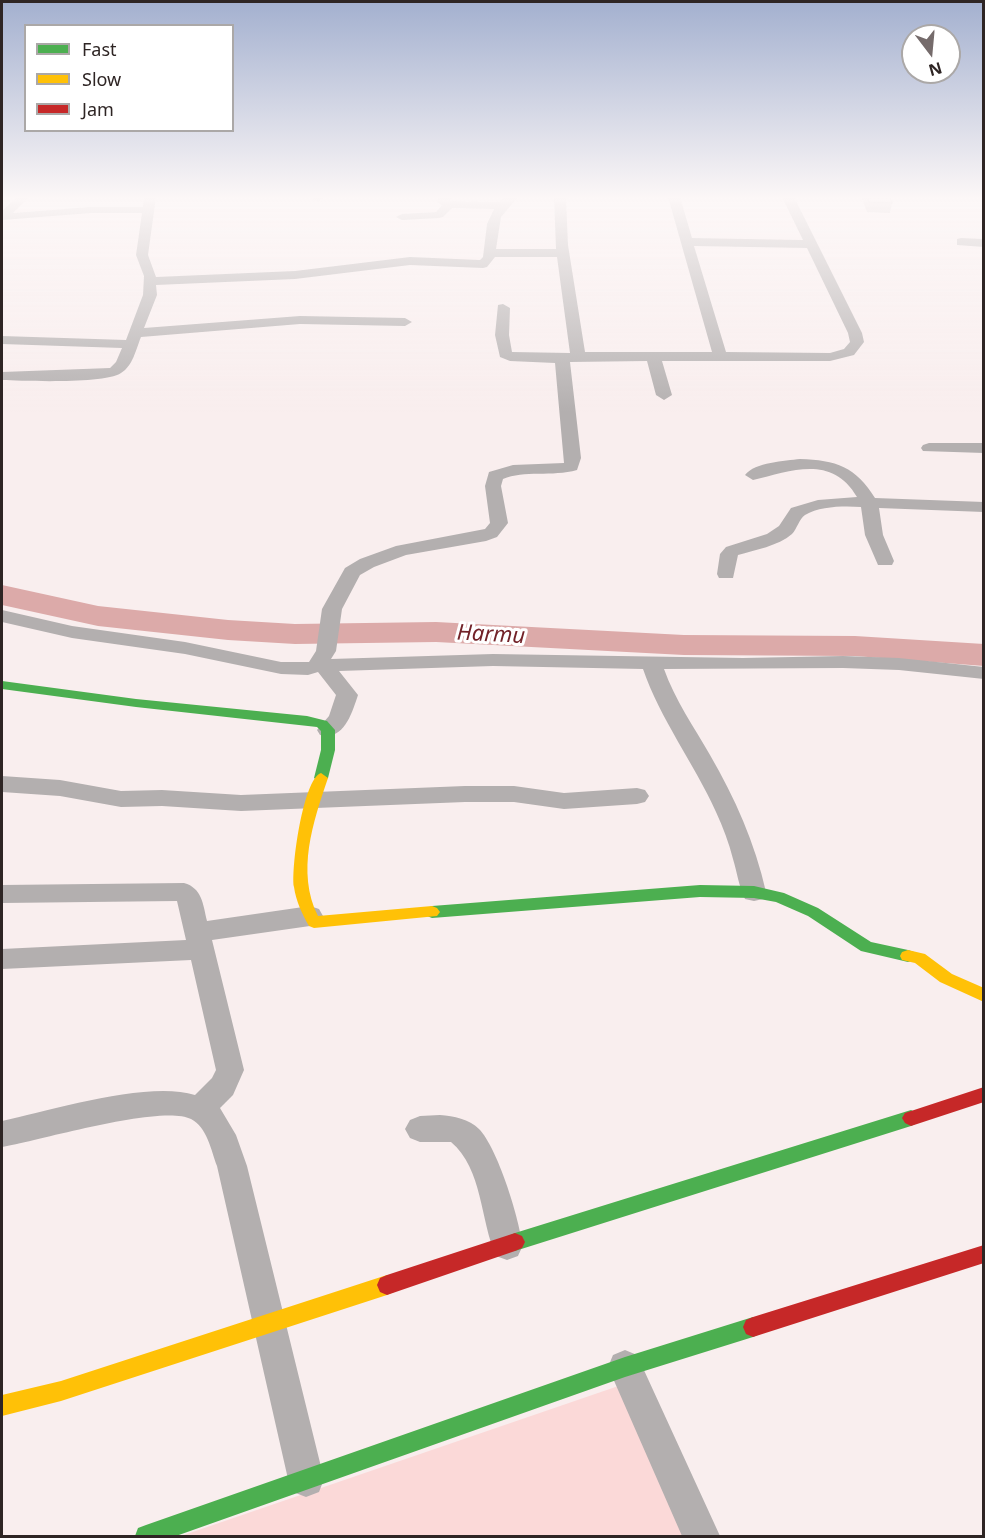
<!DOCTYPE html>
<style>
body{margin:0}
#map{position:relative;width:985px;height:1538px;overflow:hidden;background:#f9eeee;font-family:"Noto Sans",sans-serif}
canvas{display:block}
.frame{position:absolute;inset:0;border:3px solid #2e2524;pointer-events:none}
.legend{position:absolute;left:24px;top:24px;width:210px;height:108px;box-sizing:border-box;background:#fff;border:2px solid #aba8a7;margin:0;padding:8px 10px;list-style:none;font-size:18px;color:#2e2524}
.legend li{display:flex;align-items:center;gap:12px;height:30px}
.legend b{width:30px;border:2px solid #aba8a7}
.north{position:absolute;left:901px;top:24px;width:60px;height:60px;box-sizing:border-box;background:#fff;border:2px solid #aba8a7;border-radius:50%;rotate:164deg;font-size:16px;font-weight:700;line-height:24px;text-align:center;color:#2e2524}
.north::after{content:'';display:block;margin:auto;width:21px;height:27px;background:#756b6b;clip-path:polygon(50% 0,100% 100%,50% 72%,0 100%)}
</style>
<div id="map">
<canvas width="985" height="1538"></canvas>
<div class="frame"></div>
<ul class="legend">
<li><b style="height:8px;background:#4caf50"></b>Fast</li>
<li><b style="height:8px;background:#ffc107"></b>Slow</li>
<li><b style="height:8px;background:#c62828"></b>Jam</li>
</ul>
<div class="north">N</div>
</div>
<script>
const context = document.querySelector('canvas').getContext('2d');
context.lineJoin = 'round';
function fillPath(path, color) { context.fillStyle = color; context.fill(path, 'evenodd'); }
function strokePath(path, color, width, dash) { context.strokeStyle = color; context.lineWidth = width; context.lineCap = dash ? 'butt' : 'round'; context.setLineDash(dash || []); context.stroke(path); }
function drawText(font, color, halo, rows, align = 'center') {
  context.font = font + ' "Noto Sans",sans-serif'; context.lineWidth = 6; context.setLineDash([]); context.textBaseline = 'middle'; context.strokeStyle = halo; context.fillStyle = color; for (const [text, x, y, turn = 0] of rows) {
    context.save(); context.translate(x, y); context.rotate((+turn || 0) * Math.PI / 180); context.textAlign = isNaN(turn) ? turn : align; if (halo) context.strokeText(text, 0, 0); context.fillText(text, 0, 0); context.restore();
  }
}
const green = new Path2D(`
 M633,1381l65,155h-517z`);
const river = new Path2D(`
 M2,585l96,21 130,14 67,4 141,-2 248,13 171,1 129,8v22l-129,-10 -171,-1 -248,-13 -141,2 -67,-4 -130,-14 -96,-21z`);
const street = new Path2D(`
 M17,197h12l-16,16 78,-6h52l1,-10h12l-8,58 8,22 139,-6 115,-14 70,3 3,-3 4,-33 7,-15 -42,-1 -9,9 -4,1 -37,2 -6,-3 6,-3 34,-2 6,-7 -5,-3 2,-5h12l-1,4 49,1 6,-5h13l-17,20 -5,32h60l-2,-52h12l2,48 17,107h127l-44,-155h12l12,41 111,2 -21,-43h12l68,136 2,9 -10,13 -24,6h-168l10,34 -8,5 -8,-5 -9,-34 -77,1 11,96 -4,12c-25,7 -53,0 -74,9l-2,7 7,37 -11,14 -11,4 -80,14 -32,12 -14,8 -18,34 -6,42 -5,8 162,-5 250,4 100,-2 56,2 85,9v12l-85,-9 -56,-2 -179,1c11,31 30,58 46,86 25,43 45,88 56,137l-3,7 -9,2 -9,-2c-6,-12 -8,-27 -12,-40 -4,-16 -10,-32 -17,-47 -22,-49 -56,-93 -73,-143l-150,-3 -154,5 19,24c-6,18 -14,46 -38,40l-3,-5 12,-14 7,-21 -18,-23 -10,3 -27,-1 -96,-20 -113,-16 -70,-16v-12l70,16 113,16 96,20h28l7,-11 6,-42 23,-41 15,-9 36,-13 89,-17 5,-6 -5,-37 4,-14 24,-7 51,-2 -9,-100 -45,-2 -10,-4 -5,-22 3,-30 5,-1 7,4 -1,27 3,17 58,1 -13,-96h-62l-8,10 -4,1 -73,-3 -115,14 -139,6 1,10 -13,33 156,-12 105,2 7,4 -7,4 -105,-2 -159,13c-5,12 -8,29 -20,36 -16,11 -96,8 -119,7v-8l108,-4 6,-6 6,-14 -120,-4v-8l124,4 17,-45 1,-19 -8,-21 6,-42h-51l-89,7v-9zM694,246l113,2 41,85 2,9 -6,7 -14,4 -104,-1z
 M313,197h12l-7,5 -4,-1z
 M961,238l23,1v8l-27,-2v-6z
 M929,443h55v10l-61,-2 -2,-3 2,-3z
 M800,459c36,1 56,8 75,39l109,4v10l-105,-4 4,27 11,26 -2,4h-14l-13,-30 -4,-28c-17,-1 -41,-1 -56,8 -6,4 -8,14 -13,19 -14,12 -37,16 -54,21l-5,23h-14l-2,-4 3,-20 6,-7 41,-13 12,-8 12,-18 27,-8 39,-3c-25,-43 -66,-26 -104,-17l-8,-5c10,-13 40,-14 55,-16z
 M2,776l58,4 61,11 41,-1 79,5 224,-9h49l50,7 73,-5 8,2 4,6 -4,6 -8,2 -73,5 -50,-7h-49l-224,9 -79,-5 -41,1 -61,-11 -58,-4z
 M184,883c18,5 19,21 23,38l103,-15 9,3 4,7 -4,7 -9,3 -98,14 32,130 -11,25 -13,13 16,27 11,31 77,313 -5,13 -13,5 -13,-5 -5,-13 -71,-313c-6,-16 -10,-39 -26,-47 -30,-15 -153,22 -189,28v-26c49,-11 147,-41 193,-26l17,-17 4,-8 -25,-110 -189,9v-20l184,-9 -9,-39 -175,2v-18z
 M440,1115c14,1 29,4 39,14 18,18 40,88 43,114 1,4 -2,8 -4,13l-11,4 -11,-4c-16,-36 -13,-87 -45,-114h-31l-10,-4 -5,-9 5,-9 10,-4z
 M625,1350l12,5 83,181h-38l-74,-169 5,-12z`);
const fast = new Path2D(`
 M2,681l134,18 171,17 20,5 8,9v20l-7,28 -7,5 -7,-5 7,-28v-19l-4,-4 -181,-20 -134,-18z
 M700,885l54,1 30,7 34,15 53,34 37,8 6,2 2,4 -2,4 -6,2 -47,-11 -53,-35 -32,-14 -22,-4 -54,-1 -268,21 -5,-2 -3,-4 3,-4 5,-2z
 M911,1110l6,3 3,5 -3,5 -6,3 -396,125 -7,-3 -3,-6 3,-6 7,-3z
 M753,1317l7,3 3,7 -3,7 -7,3 -128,40 -449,159h-41l3,-8 8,-3 479,-168z`);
const slow = new Path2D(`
 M321,773l7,5c-15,44 -32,94 -10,138l114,-10 5,2 3,4 -3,4 -123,12 -5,-2c-7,-12 -13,-25 -15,-39 -3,-19 9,-108 27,-114z
 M908,950l17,4 27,20 32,14v14l-44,-20 -25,-19 -13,-3 -2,-4 2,-4z
 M387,1275l7,3 3,7 -3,7 -7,3 -326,106 -59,15v-21l59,-14z`);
const jam = new Path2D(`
 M984,1087v15l-73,24 -6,-3 -3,-5 3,-5z
 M515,1233l7,3 3,6 -3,6 -7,3 -128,44 -7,-3 -3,-7 3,-7 7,-3z
 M984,1245v18l-231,74 -7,-3 -3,-7 3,-7 7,-3z`);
const wall = new Path2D(`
 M862,197h28l2,6 -2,10 -23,-1 -5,-13z`);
const building = new Path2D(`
 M867,197h23l2,6 -23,-1z`);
const waterNames = [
 ["Harmu",491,635,3]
];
fillPath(green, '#fbd9d8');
fillPath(river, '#dcaaa9');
fillPath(street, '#b3afaf');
fillPath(fast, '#4caf50');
fillPath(slow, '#ffc107');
fillPath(jam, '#c62828');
fillPath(wall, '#c0b7b7');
fillPath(building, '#dfd5d5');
strokePath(building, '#9c9595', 1.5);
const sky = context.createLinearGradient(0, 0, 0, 412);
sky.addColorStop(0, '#a3b0cf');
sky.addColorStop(0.48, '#fcf7f7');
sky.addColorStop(1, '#fcf7f700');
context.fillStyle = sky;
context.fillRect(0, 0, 985, 412);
drawText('italic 22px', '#722228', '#fff', waterNames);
</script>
